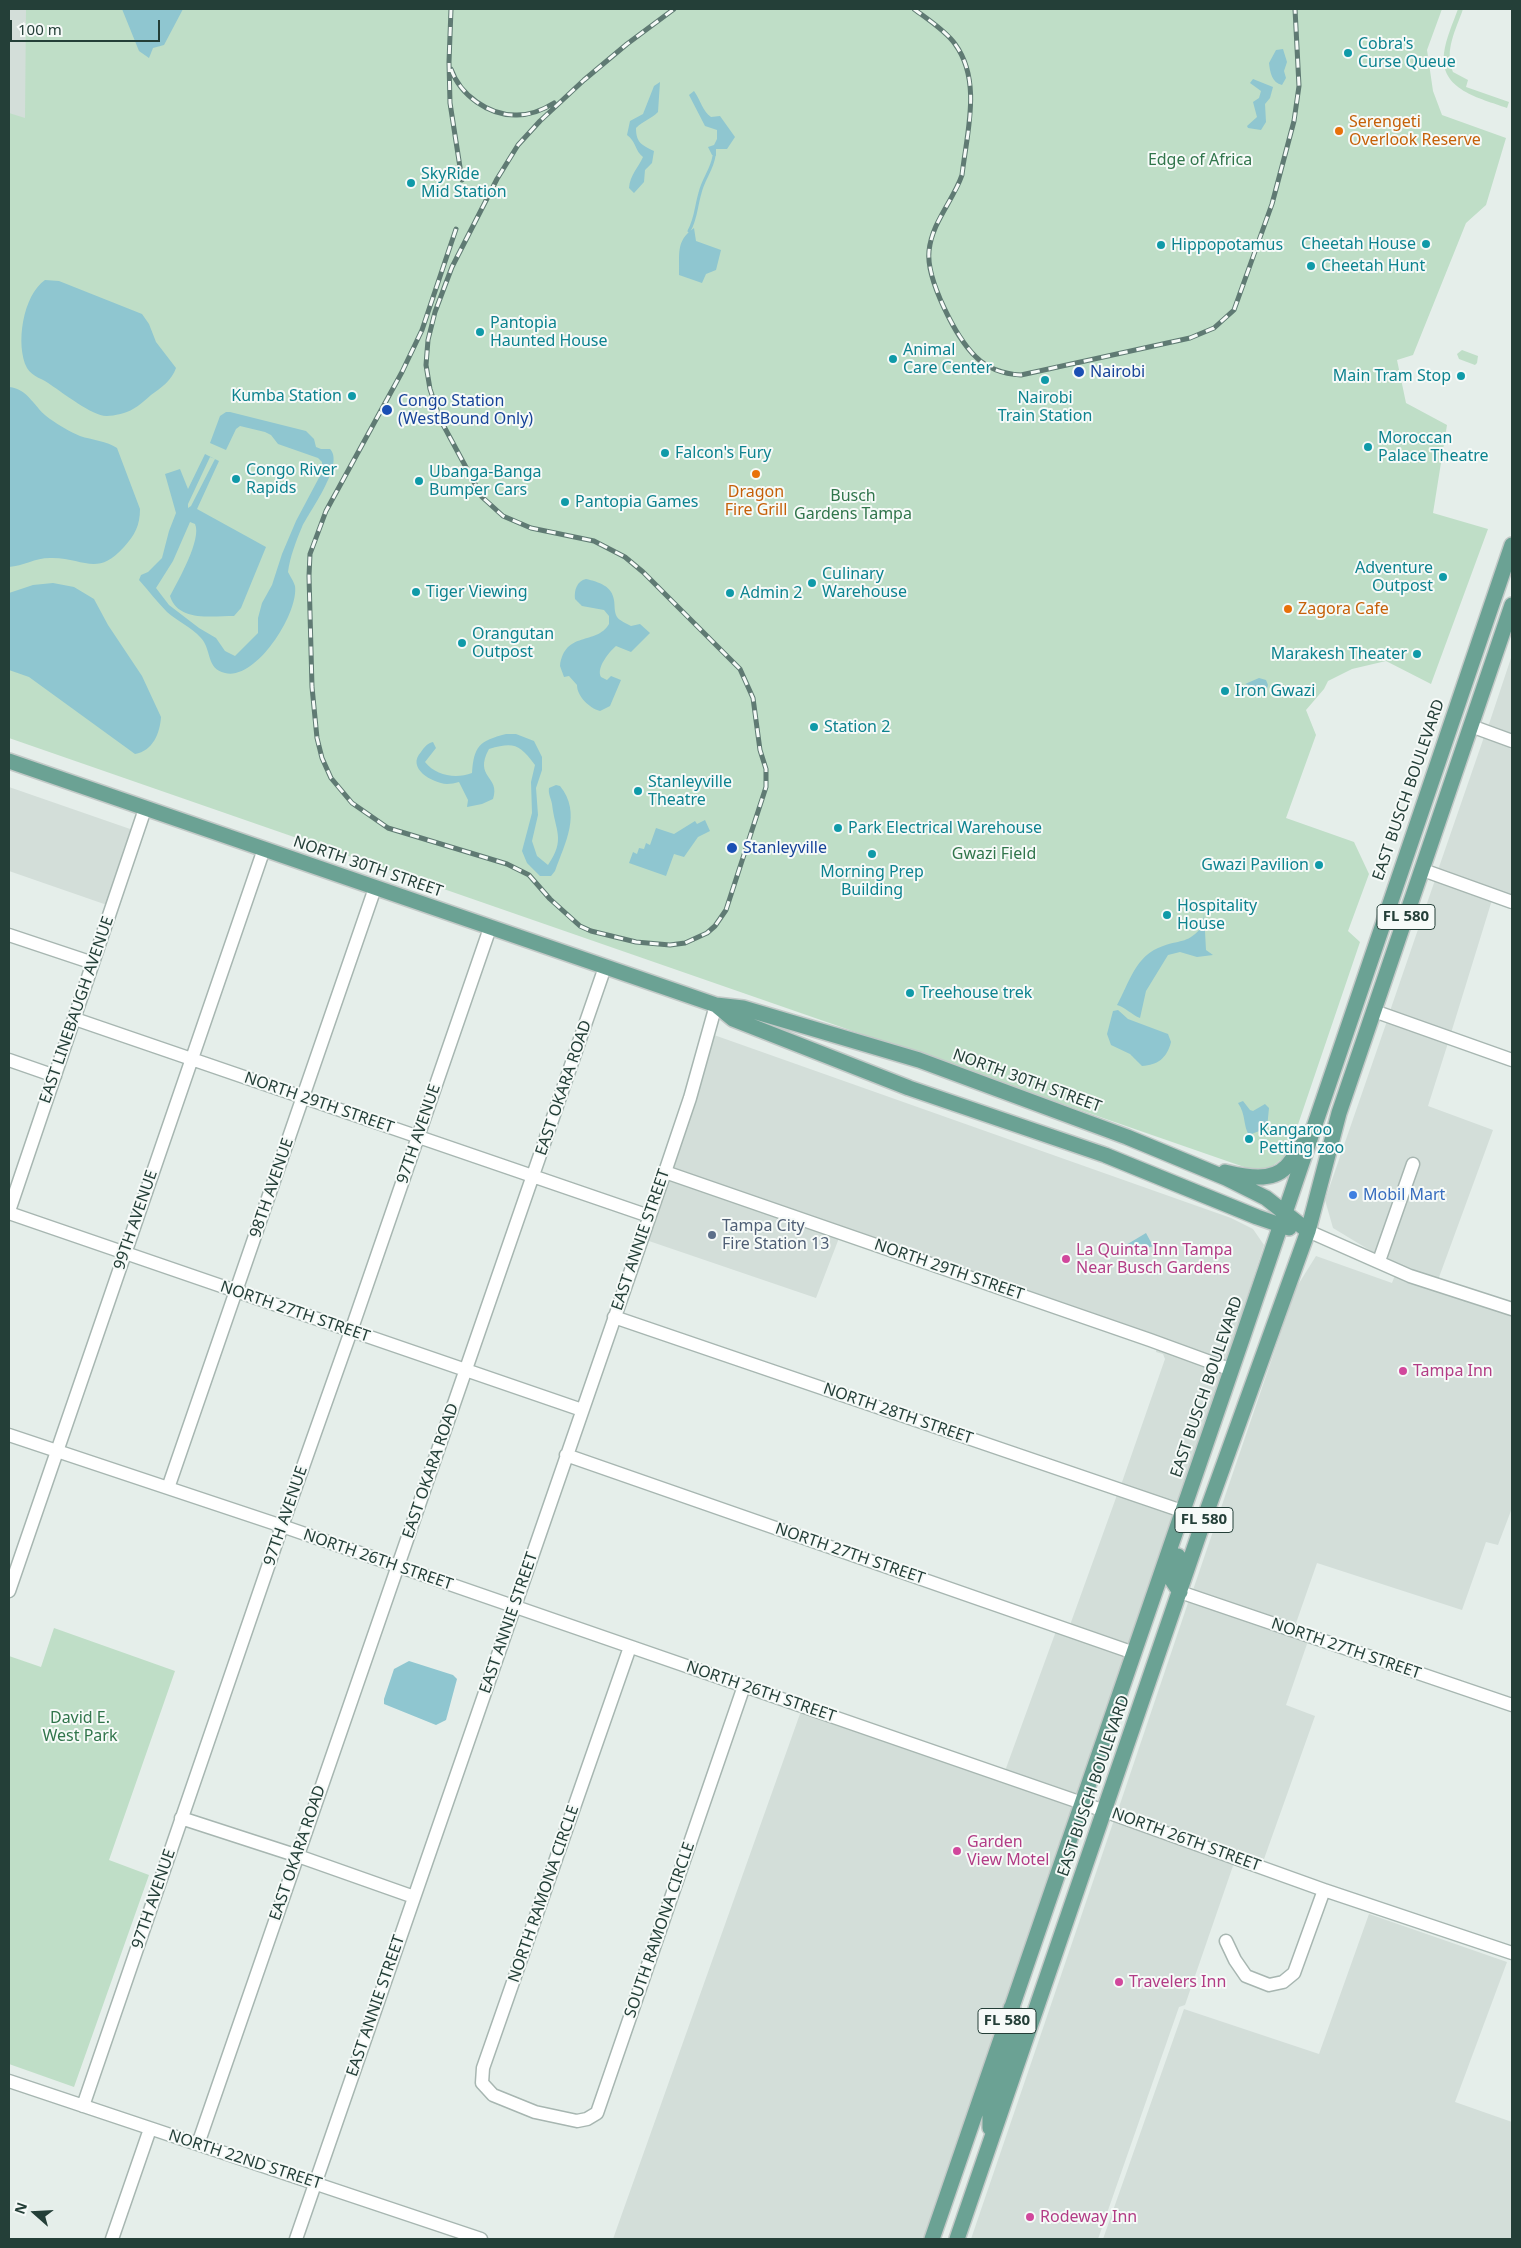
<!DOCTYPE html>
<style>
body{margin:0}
#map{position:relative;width:1521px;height:2248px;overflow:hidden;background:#e5eeea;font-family:"Noto Sans",sans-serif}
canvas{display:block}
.frame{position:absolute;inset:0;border:10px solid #243f38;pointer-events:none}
.north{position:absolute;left:10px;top:2188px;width:50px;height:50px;-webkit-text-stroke:4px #f6faf8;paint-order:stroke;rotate:289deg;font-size:14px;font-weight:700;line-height:20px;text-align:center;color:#243f38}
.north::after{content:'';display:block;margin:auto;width:18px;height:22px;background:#243f38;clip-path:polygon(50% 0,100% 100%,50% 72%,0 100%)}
.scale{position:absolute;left:10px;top:20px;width:150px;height:22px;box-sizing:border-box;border:2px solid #243f38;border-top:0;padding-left:6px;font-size:15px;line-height:18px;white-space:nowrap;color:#243f38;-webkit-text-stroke:4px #f6faf8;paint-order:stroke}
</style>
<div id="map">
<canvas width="1521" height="2248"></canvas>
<div class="frame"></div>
<div class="north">N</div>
<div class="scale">100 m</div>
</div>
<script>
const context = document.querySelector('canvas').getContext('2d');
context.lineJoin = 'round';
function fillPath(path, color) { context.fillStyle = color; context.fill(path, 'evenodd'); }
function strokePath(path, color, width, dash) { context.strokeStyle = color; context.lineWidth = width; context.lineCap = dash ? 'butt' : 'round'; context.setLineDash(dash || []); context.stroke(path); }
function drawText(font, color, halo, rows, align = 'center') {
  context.font = font + ' "Noto Sans",sans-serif'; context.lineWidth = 4; context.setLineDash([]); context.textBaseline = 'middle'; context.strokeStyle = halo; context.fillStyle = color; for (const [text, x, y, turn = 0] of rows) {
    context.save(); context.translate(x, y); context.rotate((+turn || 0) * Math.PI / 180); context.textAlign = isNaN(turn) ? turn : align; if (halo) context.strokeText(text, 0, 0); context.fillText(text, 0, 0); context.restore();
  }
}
const built = new Path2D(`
 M9,9h66l-66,263z
 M1512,655v81l-24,-9z
 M1484,737l28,10v149l-74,-26z
 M9,787l124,43 -26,75 -98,-34z
 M1435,880l57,20 -41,133 -61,-22z
 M1387,1021l61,22 -20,63 65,24 -55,150 -51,-20 33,-99 -11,-3 -33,96 -43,-26 -8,-28z
 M714,1035l517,183 22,11 11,16 -38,117 -554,-193z
 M669,1179l170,59 -23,60 -170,-58z
 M1316,1256l76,27 3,-8 117,39v194l-14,37 -12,-3 -24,68 -145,-47 -22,63 -102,-36 103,-302z
 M1157,1348l65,24 -44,132 -57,-19 44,-126 -2,-5 -7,-2z
 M1117,1495l57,19 -45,131 -59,-20z
 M1189,1600l119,41 -22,64 29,11 -51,143 -25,-8 -2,2 -119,-43z
 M1056,1631l70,24 -48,141 -73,-25z
 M801,1711l274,95 -69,199 -3,2 2,2 -79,230h-313z
 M1114,1820l120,43 -49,142 -6,2 -81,232h-127z
 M1369,1914l138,48 -52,140 57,20v117h-409l81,-230 135,45z`);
const green = new Path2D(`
 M26,9h1416l-15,41 6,41 9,24 64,23 -20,67 -20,18 -53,132 -16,5 9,43 41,22 -14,88 55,16 -57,155 -45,-23 -34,8 -24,12 -4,8 -18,21 10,25 -30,83 68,24 15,32 -21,57 12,11 -72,212 -18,14h-23l-1238,-430v-625l16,5z
 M1458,9h5c-7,21 -19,41 -10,63l15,8 -2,7 43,15 -2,6c-27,-10 -68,-18 -63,-55 2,-15 9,-30 14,-44z
 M1462,350l16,6 -1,7 -2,2 -16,-6 -2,-5z
 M54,1628l121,43 -66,189 40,15 -75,212 -65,-23v-408l32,11z`);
const water = new Path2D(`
 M122,9h61l-19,36 -11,3 -4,10 -10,-7z
 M1283,49l4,13 -3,9 2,7 -4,7c-10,-2 -12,-13 -13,-22l7,-13z
 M1253,79l20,8 -3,11 -5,6 1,18 -5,8 -13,-2 -1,-2 10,-9 -4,-15 6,-4 2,-7 -11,-8z
 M660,82l-2,30c-7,7 -15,9 -22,16 0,15 6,17 18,23l-2,12 -7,7 -1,12 -10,11 -5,-5c1,-13 9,-20 14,-31 -8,-6 -7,-16 -16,-22l3,-14 13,-7 11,-28z
 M694,91c6,8 9,21 17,26l9,-1 15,21 -8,12h-11v7l-4,-1 -4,-8 6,-2 3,-6v-9l-12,-4 -16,-31z
 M694,228l2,13 25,9 -5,20 -10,4 -4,9 -23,-8c1,-20 -4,-34 15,-47z
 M45,280l14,1 83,33 7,10 7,18 20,26c-4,12 -15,20 -25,27 -6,5 -12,11 -18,14 -6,4 -19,7 -26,7 -13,1 -44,-23 -56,-31 -7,-6 -19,-8 -24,-17 -12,-23 -4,-73 18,-88z
 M9,387c20,2 25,21 41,32 9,6 20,13 30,17 12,4 27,5 37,12l23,61c0,16 -5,26 -16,38 -28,31 -40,10 -74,11 -15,0 -27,8 -41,9z
 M226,412h4l76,19 8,8 2,8 5,2h9c15,15 -21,63 -28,78 -6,14 -12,30 -14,45 2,4 6,10 7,14 4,27 -39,95 -70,87 -19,-4 -13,-23 -24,-35 -10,-11 -24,-17 -34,-26 -10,-10 -18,-21 -28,-32l2,-5 7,-3 14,-14 7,-27 7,-18 -11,-39 15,-5 8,20 17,-35 14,7 -22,48 69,38 -25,61 -7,8c-22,0 -56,6 -64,-20 8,-15 32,-57 25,-72l-5,-2 -17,39 -17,27 13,17 30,23 17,10 9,13 10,5 23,-23v-15l4,-15 10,-18 10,-31 14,-33 26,-49v-10l-4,-4 -40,-14 -7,-9 -6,-3 -25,-6 -4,3 -10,21 -16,-7 10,-27zM210,457l5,2 -24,47 -3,2v-4z
 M586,579c13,3 26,7 28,21 1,6 0,12 3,17 3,4 9,6 14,9l9,-2 10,9 -19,19 -15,-6c-7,6 -20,22 -15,31l6,3 4,-4 10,4 -11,26 -10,5c-11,-3 -23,-15 -23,-26l-8,-9 -5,1 -4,-11c5,-36 36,-20 49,-42v-8l-5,-6 -22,-4 -7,-7c-1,-9 2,-18 11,-20z
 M53,583l21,4 20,12 14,26 34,51 19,41c-1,16 -8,34 -26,37l-106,-77 -20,-7v-77l24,-8z
 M1259,678l7,2 2,5 -2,7 -4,1 -5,-6 -12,-3z
 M506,734h10l18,7 8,16v13l-6,18 2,27 -6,26 5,15 11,9c18,-26 7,-34 4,-61 -1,-6 -4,-10 -3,-16l7,-3 4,1c22,27 5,57 -5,85l-4,5h-11l-13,-13 -5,-12 10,-38 -1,-31 4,-17c-16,-21 -21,-23 -46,-16 -16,29 12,27 4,50l-11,5 -15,3 1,-7 -9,-18c-4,1 -8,2 -12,2 -15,-1 -41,-16 -26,-32 3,-5 7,-9 12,-10l3,6 -11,14c11,14 31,17 47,11 2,-27 7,-32 34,-39z
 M705,820l5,11 -12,6 -14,20 -10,-3 -8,22 -37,-13 4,-11 4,2 2,-6 5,1 2,-6 4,2 6,-17 18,6 21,-13 2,3z
 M1204,913l2,37 7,5 -16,2 -17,-5 -12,3 -22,36 -6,27c-8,-3 -15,-11 -23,-13 12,-21 18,-50 46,-59 20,-7 24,-2 40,-20z
 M1118,1010l10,9 40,15 3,8c-4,16 -13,23 -29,24l-12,-12 -19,-9 -4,-11 6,-23z
 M1243,1101l7,9 3,1 12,-7 4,4 -2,20 -18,7c-6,-9 -3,-21 -11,-32z
 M1146,1233l7,13 -22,8 -5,-9z
 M409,1661l44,14 4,4 -11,41 -10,5 -52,-21v-5l10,-30z`);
const stream = new Path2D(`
 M689,231c7,-12 7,-25 11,-38 3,-14 12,-23 14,-37`);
const minor = new Path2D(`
 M1471,726l41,15
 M1423,870l89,32
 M9,935l84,28
 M1374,1011l138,49
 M75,1019l574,197
 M9,1060l46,16
 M665,1172l485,168 82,30
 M9,1211l136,-402
 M9,1213l573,197
 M1308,1231l102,45 102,33
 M1379,1261l34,-97
 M614,1317l568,194
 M9,1435l273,91 800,277 242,87 188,63
 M566,1455l568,198
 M168,1488l207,-600
 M9,1591l255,-742
 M1180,1592l332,113
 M630,1647l-147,421 -1,15 11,12 42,17 42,9 10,-2 10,-6 147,-427
 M181,1818l117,38 116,41
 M1226,1941l9,19 11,16 23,9 14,-3 11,-9 30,-83
 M9,2081l472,158
 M83,2106l199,-580 69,-195 139,-403
 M198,2144l407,-1177
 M112,2239l38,-110
 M296,2239l369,-1067 25,-74 26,-93`);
const major = new Path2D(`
 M9,761l707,244 27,3 176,52 208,77 99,41 40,20 42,33
 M716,1005l17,14 176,69 196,67 152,62 32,11
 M1225,1172c18,4 46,11 61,-5 6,-6 11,-15 16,-22
 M1178,1556l-6,24 8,12
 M990,2128v-21l28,-85v-5l-7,-9
 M932,2239l310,-900 270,-794
 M957,2239l250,-728 101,-280 31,-118 173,-508`);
const rail = new Path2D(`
 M451,9l-2,53 1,41 12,77
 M914,9c13,10 31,21 41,35 27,37 12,88 7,131 -9,26 -30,47 -33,76 -3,28 27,87 47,106 12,12 28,17 45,18l169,-37 24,-10 20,-18 38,-106 22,-83 5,-35 -4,-77
 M451,69c9,26 38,47 66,46 13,0 26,-5 37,-12
 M456,229l-34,101 -20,42 -76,139 -16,43 -1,22 3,111 5,51 5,20 9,20 21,25 36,25 119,36 22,11 21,24 30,27 11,5 45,11 34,3 15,-2 22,-10 8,-7 11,-16 40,-123v-18l-6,-19 -7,-52 -13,-29 -97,-97 -18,-15 -31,-16 -63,-13 -28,-12 -21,-19 -42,-78 -10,-30 -4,-24 2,-25 7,-28 17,-45 45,-88 21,-34 22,-24 44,-41 43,-36 47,-35`);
const markers = [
 [1348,53,5,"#0f9aa8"],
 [1339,131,5,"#e8710a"],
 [411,183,5,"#0f9aa8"],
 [1426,244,5,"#0f9aa8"],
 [1161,245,5,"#0f9aa8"],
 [1311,266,5,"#0f9aa8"],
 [480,332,5,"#0f9aa8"],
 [893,359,5,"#0f9aa8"],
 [1079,372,6,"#1a4fb4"],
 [1461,376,5,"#0f9aa8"],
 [1045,380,5,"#0f9aa8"],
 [352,396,5,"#0f9aa8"],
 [387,410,6,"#1a4fb4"],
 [1368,447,5,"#0f9aa8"],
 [665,453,5,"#0f9aa8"],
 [756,474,5,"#e8710a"],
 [236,479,5,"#0f9aa8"],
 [419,481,5,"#0f9aa8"],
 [565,502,5,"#0f9aa8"],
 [1443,577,5,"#0f9aa8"],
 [812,583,5,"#0f9aa8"],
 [416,592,5,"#0f9aa8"],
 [730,593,5,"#0f9aa8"],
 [1288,609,5,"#e8710a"],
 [462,643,5,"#0f9aa8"],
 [1417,654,5,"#0f9aa8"],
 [1225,691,5,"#0f9aa8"],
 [814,727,5,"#0f9aa8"],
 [638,791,5,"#0f9aa8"],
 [838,828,5,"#0f9aa8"],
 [732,848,6,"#1a4fb4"],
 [872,854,5,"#0f9aa8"],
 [1319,865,5,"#0f9aa8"],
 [1167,915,5,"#0f9aa8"],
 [910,993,5,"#0f9aa8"],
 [1249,1139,5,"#0f9aa8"],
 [1353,1195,5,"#3f7fe0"],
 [712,1235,5,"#5c6f8a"],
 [1066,1259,5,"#d1479c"],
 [1403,1371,5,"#d1479c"],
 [957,1851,5,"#d1479c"],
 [1119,1982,5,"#d1479c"],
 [1030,2217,5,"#d1479c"]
];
const shields = [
 [1406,917,58],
 [1204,1520,58],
 [1007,2021,58]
];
const shieldNames = [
 ["FL 580",1406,917],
 ["FL 580",1204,1520],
 ["FL 580",1007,2021]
];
const cultureNames = [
 ["Cobra's",1358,44],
 ["Curse Queue",1358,62],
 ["SkyRide",421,174],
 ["Mid Station",421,192],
 ["Cheetah House",1416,244,"right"],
 ["Hippopotamus",1171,245],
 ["Cheetah Hunt",1321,266],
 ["Pantopia",490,323],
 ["Haunted House",490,341],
 ["Animal",903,350],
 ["Care Center",903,368],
 ["Main Tram Stop",1451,376,"right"],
 ["Kumba Station",342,396,"right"],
 ["Nairobi",1045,398,"center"],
 ["Train Station",1045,416,"center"],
 ["Moroccan",1378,438],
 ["Palace Theatre",1378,456],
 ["Falcon's Fury",675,453],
 ["Congo River",246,470],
 ["Rapids",246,488],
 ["Ubanga-Banga",429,472],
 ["Bumper Cars",429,490],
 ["Pantopia Games",575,502],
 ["Adventure",1433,568,"right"],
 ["Outpost",1433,586,"right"],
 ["Culinary",822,574],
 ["Warehouse",822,592],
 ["Tiger Viewing",426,592],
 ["Admin 2",740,593],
 ["Orangutan",472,634],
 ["Outpost",472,652],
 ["Marakesh Theater",1407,654,"right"],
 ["Iron Gwazi",1235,691],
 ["Station 2",824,727],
 ["Stanleyville",648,782],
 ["Theatre",648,800],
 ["Park Electrical Warehouse",848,828],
 ["Gwazi Pavilion",1309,865,"right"],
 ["Morning Prep",872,872,"center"],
 ["Building",872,890,"center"],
 ["Hospitality",1177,906],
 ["House",1177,924],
 ["Treehouse trek",920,993],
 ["Kangaroo",1259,1130],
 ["Petting zoo",1259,1148]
];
const foodNames = [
 ["Serengeti",1349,122],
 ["Overlook Reserve",1349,140],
 ["Dragon",756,492,"center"],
 ["Fire Grill",756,510,"center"],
 ["Zagora Cafe",1298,609]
];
const parkNames = [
 ["Edge of Africa",1200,160],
 ["Busch",853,496],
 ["Gardens Tampa",853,514],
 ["Gwazi Field",994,854],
 ["David E.",80,1718],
 ["West Park",80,1736]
];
const transitNames = [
 ["Nairobi",1090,372],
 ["Congo Station",398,401],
 ["(WestBound Only)",398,419],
 ["Stanleyville",743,848]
];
const streetNames = [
 ["EAST BUSCH BOULEVARD",1409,790,-71],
 ["NORTH 30TH STREET",368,867,19],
 ["EAST LINEBAUGH AVENUE",77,1010,-71],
 ["NORTH 30TH STREET",1027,1081,20],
 ["EAST OKARA ROAD",564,1088,-71],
 ["NORTH 29TH STREET",319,1103,19],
 ["97TH AVENUE",419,1134,-71],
 ["98TH AVENUE",272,1188,-71],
 ["99TH AVENUE",136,1220,-71],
 ["EAST ANNIE STREET",641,1240,-71],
 ["NORTH 29TH STREET",949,1270,19],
 ["NORTH 27TH STREET",295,1312,19],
 ["EAST BUSCH BOULEVARD",1207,1387,-71],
 ["NORTH 28TH STREET",898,1414,19],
 ["EAST OKARA ROAD",431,1471,-71],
 ["97TH AVENUE",286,1516,-71],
 ["NORTH 27TH STREET",850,1554,19],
 ["NORTH 26TH STREET",378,1560,19],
 ["EAST ANNIE STREET",509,1623,-71],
 ["NORTH 27TH STREET",1346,1649,19],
 ["NORTH 26TH STREET",761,1692,19],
 ["EAST BUSCH BOULEVARD",1094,1786,-71],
 ["NORTH 26TH STREET",1186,1840,20],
 ["EAST OKARA ROAD",298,1853,-71],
 ["NORTH RAMONA CIRCLE",544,1894,-71],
 ["97TH AVENUE",154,1899,-71],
 ["SOUTH RAMONA CIRCLE",660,1930,-71],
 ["EAST ANNIE STREET",376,2006,-71],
 ["NORTH 22ND STREET",245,2160,18]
];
const shopNames = [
 ["Mobil Mart",1363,1195]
];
const serviceNames = [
 ["Tampa City",722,1226],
 ["Fire Station 13",722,1244]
];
const hotelNames = [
 ["La Quinta Inn Tampa",1076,1250],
 ["Near Busch Gardens",1076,1268],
 ["Tampa Inn",1413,1371],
 ["Garden",967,1842],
 ["View Motel",967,1860],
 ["Travelers Inn",1129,1982],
 ["Rodeway Inn",1040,2217]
];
fillPath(built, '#d3ded9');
fillPath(green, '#bfdec7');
fillPath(water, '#8fc6d0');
strokePath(stream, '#8fc6d0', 3);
strokePath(minor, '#a7b6b1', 15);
strokePath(major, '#c2c9c7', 18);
strokePath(minor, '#fff', 12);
strokePath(major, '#6ba294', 15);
strokePath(rail, '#5f7a73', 5);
strokePath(rail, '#f6faf8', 3, [9]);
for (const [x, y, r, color] of markers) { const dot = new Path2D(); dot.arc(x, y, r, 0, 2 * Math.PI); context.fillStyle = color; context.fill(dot); strokePath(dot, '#f6faf8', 2); }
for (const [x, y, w] of shields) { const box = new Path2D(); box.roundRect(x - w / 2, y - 12.5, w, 25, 4); context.fillStyle = '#f6faf8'; context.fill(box); strokePath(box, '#243f38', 1); }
drawText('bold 15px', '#243f38', null, shieldNames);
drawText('16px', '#0d838f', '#f6faf8', cultureNames, 'left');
drawText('16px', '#c56008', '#f6faf8', foodNames, 'left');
drawText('16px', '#30754b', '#f6faf8', parkNames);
drawText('16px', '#164399', '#f6faf8', transitNames, 'left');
drawText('16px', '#243f38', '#f6faf8', streetNames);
drawText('16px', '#366cbe', '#f6faf8', shopNames, 'left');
drawText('16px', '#4e5e75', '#f6faf8', serviceNames, 'left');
drawText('16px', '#b23c85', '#f6faf8', hotelNames, 'left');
</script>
